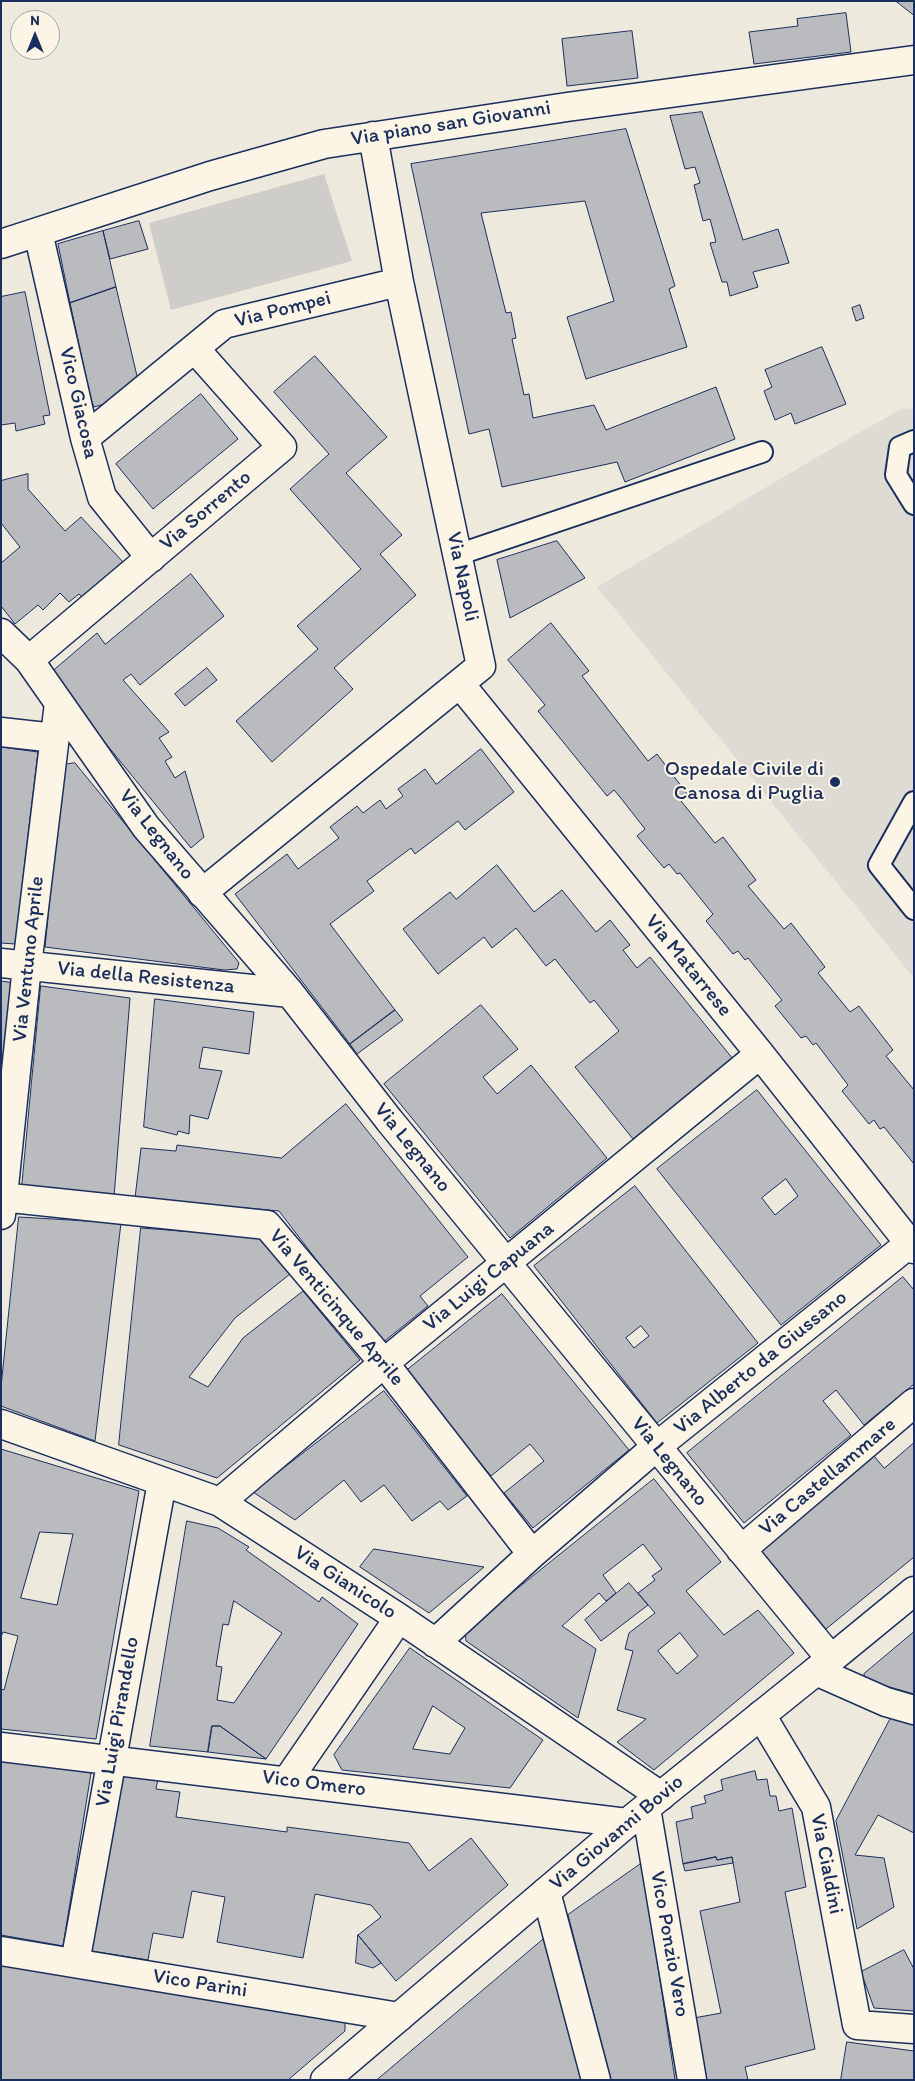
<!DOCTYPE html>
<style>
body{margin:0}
#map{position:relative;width:915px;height:2081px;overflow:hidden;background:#eee9dd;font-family:Itim,sans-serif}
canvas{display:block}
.frame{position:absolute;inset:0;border:2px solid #1b2f5e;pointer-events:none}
.north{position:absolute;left:10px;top:10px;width:50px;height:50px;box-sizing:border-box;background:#fcf5e5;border:1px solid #a2a6af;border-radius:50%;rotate:0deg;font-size:14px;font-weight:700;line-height:20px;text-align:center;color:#1b2f5e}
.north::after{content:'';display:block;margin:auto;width:18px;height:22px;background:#1b2f5e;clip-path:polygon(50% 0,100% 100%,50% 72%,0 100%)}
</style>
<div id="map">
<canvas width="915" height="2081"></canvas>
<div class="frame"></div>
<div class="north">N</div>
</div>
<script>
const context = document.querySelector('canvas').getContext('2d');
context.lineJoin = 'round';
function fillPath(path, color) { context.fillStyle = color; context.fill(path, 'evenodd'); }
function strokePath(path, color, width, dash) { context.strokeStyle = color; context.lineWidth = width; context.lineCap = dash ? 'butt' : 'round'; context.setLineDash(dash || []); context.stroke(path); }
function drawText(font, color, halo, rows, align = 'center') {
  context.font = font + ' Itim,sans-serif'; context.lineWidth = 4; context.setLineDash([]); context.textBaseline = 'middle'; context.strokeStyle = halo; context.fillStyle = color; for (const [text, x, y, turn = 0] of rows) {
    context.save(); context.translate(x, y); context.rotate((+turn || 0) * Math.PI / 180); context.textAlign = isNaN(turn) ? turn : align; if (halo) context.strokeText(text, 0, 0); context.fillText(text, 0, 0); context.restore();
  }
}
const built = new Path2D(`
 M914,408v570l-317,-391 251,-148 53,-30z`);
const green = new Path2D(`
 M324,174l28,87 -181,49 -22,-87z`);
const building = new Path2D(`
 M896,1h18v14z
 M846,13l5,39 -97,12 -5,-32 49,-6 -1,-7z
 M632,31l6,47 -71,8 -5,-47z
 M702,112l41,128 35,-11 11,34 -36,9 5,15 -28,9 -3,-14h-5l-12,-39 6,-1 -6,-23 -7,2 -9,-36 6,-2 -5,-16 -10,2 -15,-53z
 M626,129l49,157 -6,3 18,58 -101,32 -19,-62 47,-16 -29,-100 -104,12 25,100 5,-1 5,26 -4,1 12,56 5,-1 4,24 61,-13 12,25 110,-43 19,52 -110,43 -8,-20 -115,25 -13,-58 -20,5 -58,-270z
 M139,221l9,28 -38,10 -7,-28z
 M103,231l13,56 -46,16 -12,-59z
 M116,287l21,89 -4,5 -29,23 -10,3 -3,-7 -21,-97z
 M25,292l25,123 -7,1 2,8 -29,7 -1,-8 -14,2v-128z
 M860,305l4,13 -8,3 -4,-13z
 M822,347l24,57 -51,20 -4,-11 -16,7 -11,-29 8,-4 -7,-17z
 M315,356l72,81 -41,36 56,62 -22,19 36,41 -82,73 19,21 -81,73 -36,-41 82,-72 -21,-23 64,-57 -71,-80 39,-35 -55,-62z
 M201,394l37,45 -85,70 -37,-45z
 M28,474v15l37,42 16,-14 42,45 -40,36 -4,-4 -10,8 -9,-9 -17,17 -5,-5 -23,19 -14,-18v-43l19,-16 -19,-24v-42z
 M557,541l28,37 -75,40 -13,-58z
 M191,574l33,42 -84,69 -9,-11 -8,6 46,52 -10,6 13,19 -7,4 10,17 10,-7 19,66 -13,11 -142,-174 48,-41 8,11z
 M551,623l38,48 -7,5 66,85 9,-7 31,41 -7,6 34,42 8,-6 33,43 -8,6 36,43 7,-6 34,44 -7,6 32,39 9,-6 34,44 -7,6 28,34v74l-30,-37 -4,2 -6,-9 -5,4 -27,-33 6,-6 -32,-42 -3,2 -7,-9 -5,2 -26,-32 7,-6 -34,-42 -3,2 -7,-9 -5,3 -27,-33 7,-7 -33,-41 -3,1 -8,-10 -5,4 -27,-32 8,-7 -25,-32 -6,-7 -7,6 -69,-85 7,-6 -37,-45z
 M207,668l10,12 -32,26 -10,-12z
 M1,747l37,5 -23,192 -14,-1z
 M481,749l33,43 -49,38 -7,-9 -43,33 -4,-6 -44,33 7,10 -44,33 65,86 -45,34 -115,-150 52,-40 11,15 41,-31 -9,-11 27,-21 6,7 17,-13 6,9 17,-13 -5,-7 27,-20 11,15z
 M75,763l161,196 3,4 -2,6 -13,1 -179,-23 18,-182z
 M497,865l37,47 28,-22 34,42 14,-12 20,25 -7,5 14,18 13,-11 83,102 -100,80 -58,-72 44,-36 -25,-31 -4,3 -35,-44 -9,7 -30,-38 -24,20 -8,-11 -46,37 -35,-45 47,-37 6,7z
 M1,981l14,2 -14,119z
 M41,986l89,12 -16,199 -92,-10z
 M155,999l99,13 -5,42 -46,-7 -4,21 23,3 -14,48 -18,-4 -1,19 -11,-3 -1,4 -33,-8z
 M481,1005l37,44 -35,28 14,17 34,-29 76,93 -97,80 -126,-154z
 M395,1010l8,10 -46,34 -7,-10z
 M757,1090l124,155 -100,80 -124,-156zM786,1179l12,17 -23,19 -13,-17z
 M346,1104l122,153 -48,39 8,10 -47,38 -102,-133 -144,-13 6,-50 35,3 1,-6 104,13z
 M635,1186l123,157 -101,80 -123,-157zM641,1326l8,10 -15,12 -8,-10z
 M19,1217l102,6 -26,218 -94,-35v-19z
 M141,1228l119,9 30,37 -55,44 -46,59 19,10 35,-49 60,-47 57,69 -143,118 -98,-33z
 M903,1277l11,13v94l-50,41 -28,-35 -13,11 28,34 -107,88 -57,-70z
 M502,1294l127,156 -96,78 -29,-35 40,-32 -14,-17 -39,32 -85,-105z
 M384,1391l83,105 -19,14 -8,-9 -28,20 -28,-36 -23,17 -17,-22 -49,40 -42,-28z
 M914,1443v114l-88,72 -66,-80 114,-93 10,12z
 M1,1449l138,42 -43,248 -95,-10v-40l3,1 14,-54 -15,-4 -2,5zM40,1532l33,2 -16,71 -36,-7z
 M654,1479l67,83 -35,29 38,44 34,-25 36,43 -140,117 -37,-28 29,-23 -29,-9 16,-59 -8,-2 4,-16 26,-20 -17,-20 17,-13 -3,-4 10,-7 -19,-25 -40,31 13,18 -10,8 -7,-8 -37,33 34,23 -18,69 -112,-77 -1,-10zM680,1633l18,23 -21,18 -19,-23z
 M187,1521l31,7 31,19 -3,3 73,52 3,-5 36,27 -92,135 -46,-33h-8l-4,26 -58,-6zM234,1601l48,32 -48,70 -17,-3 5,-33 -6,-1 7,-42 5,1z
 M374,1549l110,18 -55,46 -69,-46z
 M629,1583l19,22 -47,36 -16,-21z
 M914,1632v62l-49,-14 -1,-6z
 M410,1648l133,92 -33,48 -168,-18 -8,-15zM433,1706l32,22 -15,26 -37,-5z
 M892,1716l22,5v112l-36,-18 -23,40 29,3 10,49 -37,22 -21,-108z
 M212,1726h8l46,33 -58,-7z
 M1,1757l91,10 -29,179 -62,-11z
 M755,1771l2,9 10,-1 3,17h6l3,15 13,-3 14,79 -21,5 30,157 -70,18 3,13h-45l-9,-62 27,-5 -21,-102 40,-9 -8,-45 -15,3 -1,-3 -33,7 -7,-42 17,-4 -2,-11 15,-4 -2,-7 19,-6 -2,-10z
 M121,1773l37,6 -2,10 24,3 -4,25 111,15v-5l122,16 20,28 42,-33 37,47 -112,96 -38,-46 23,-18 -10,-12 -56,-11 -12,64 -86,-16 8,-45 -33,-6 -9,47 -30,-5 -5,27 -57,-9z
 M716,1857l1,3 15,-3 1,6 -48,8 -2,-7z
 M642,1863l25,163 8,54h-64l-43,-165z
 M358,1935l23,28 -8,5 -17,-5z
 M546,1937l37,143h-206z
 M904,1950l10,19v42l-40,-3 -13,-36z
 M1,1965l344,55v11l-57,49h-287z
 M847,2042l67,9v29h-73z`);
const service = new Path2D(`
 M914,441l-14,6 -4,28 18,29
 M457,555l305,-103
 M914,802l-35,63 35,44`);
const minor = new Path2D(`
 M38,232l47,206 17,59 49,61
 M1,244l209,-68 114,-32 243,-37 347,-47
 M85,438l139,-114 175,-42
 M1,633l28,27 117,167 144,166 99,127 442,539
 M29,660l253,-213 -87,-98
 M460,684l300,370 154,195
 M1,732l54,6
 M202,893l279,-227 -82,-384 -26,-146
 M1,963l289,30
 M1,1197l266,28 117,138 148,191
 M1,1215l26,-249 32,-263
 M1,1424l219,78 179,116 262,178
 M220,1502l164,-139 376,-309
 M741,1550l173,-147
 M435,1643l97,-89 124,-107 253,-203
 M816,1671l70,31 28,8
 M761,1715l55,92 41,218 57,4
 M1,1747l626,76
 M287,1781l112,-163
 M646,1808l46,272
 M546,1892l50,188
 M1,1951l398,66
 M75,1963l87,-481`);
const tertiary = new Path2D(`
 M325,2080l302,-257 204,-164`);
const secondary = new Path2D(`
 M831,1659l83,-68`);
const markers = [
 [835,782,6,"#1b2f5e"]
];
const streetNames = [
 ["Via piano san Giovanni",451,124,-9],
 ["Via Pompei",283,310,-14],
 ["Vico Giacosa",78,403,77],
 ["Via Sorrento",206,511,-40],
 ["Via Napoli",462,577,78],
 ["Via Legnano",156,835,52],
 ["Via Ventuno Aprile",29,959,-84],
 ["Via Matarrese",688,966,51],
 ["Via della Resistenza",146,978,6],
 ["Via Legnano",412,1148,51],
 ["Via Luigi Capuana",489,1277,-39],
 ["Via Venticinque Aprile",336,1308,50],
 ["Via Alberto da Giussano",761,1363,-39],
 ["Via Legnano",669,1462,51],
 ["Via Castellammare",828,1477,-40],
 ["Via Gianicolo",345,1583,33],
 ["Via Luigi Pirandello",118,1722,-80],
 ["Vico Omero",314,1784,7],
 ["Via Giovanni Bovio",617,1833,-40],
 ["Via Cialdini",826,1864,79],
 ["Vico Ponzio Vero",669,1944,80],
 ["Vico Parini",200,1984,9]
];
const poiNames = [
 ["Ospedale Civile di",824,770],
 ["Canosa di Puglia",824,794]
];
fillPath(built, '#dedbd4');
fillPath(green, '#cfcdca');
fillPath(building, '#babbbe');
strokePath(building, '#1b2f5e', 1);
strokePath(service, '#1b2f5e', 24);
strokePath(minor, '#1b2f5e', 31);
strokePath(tertiary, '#1b2f5e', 31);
strokePath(secondary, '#1b2f5e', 31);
strokePath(service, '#fcf5e5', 20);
strokePath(minor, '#fcf5e5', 28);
strokePath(tertiary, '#fcf5e5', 28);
strokePath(secondary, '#fcf5e5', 28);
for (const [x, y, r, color] of markers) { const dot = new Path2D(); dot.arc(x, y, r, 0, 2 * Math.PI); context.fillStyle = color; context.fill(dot); strokePath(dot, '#fcf5e5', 2); }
drawText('21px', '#1b2f5e', '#fcf5e5', streetNames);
drawText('21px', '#1b2f5e', '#fcf5e5', poiNames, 'right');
</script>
